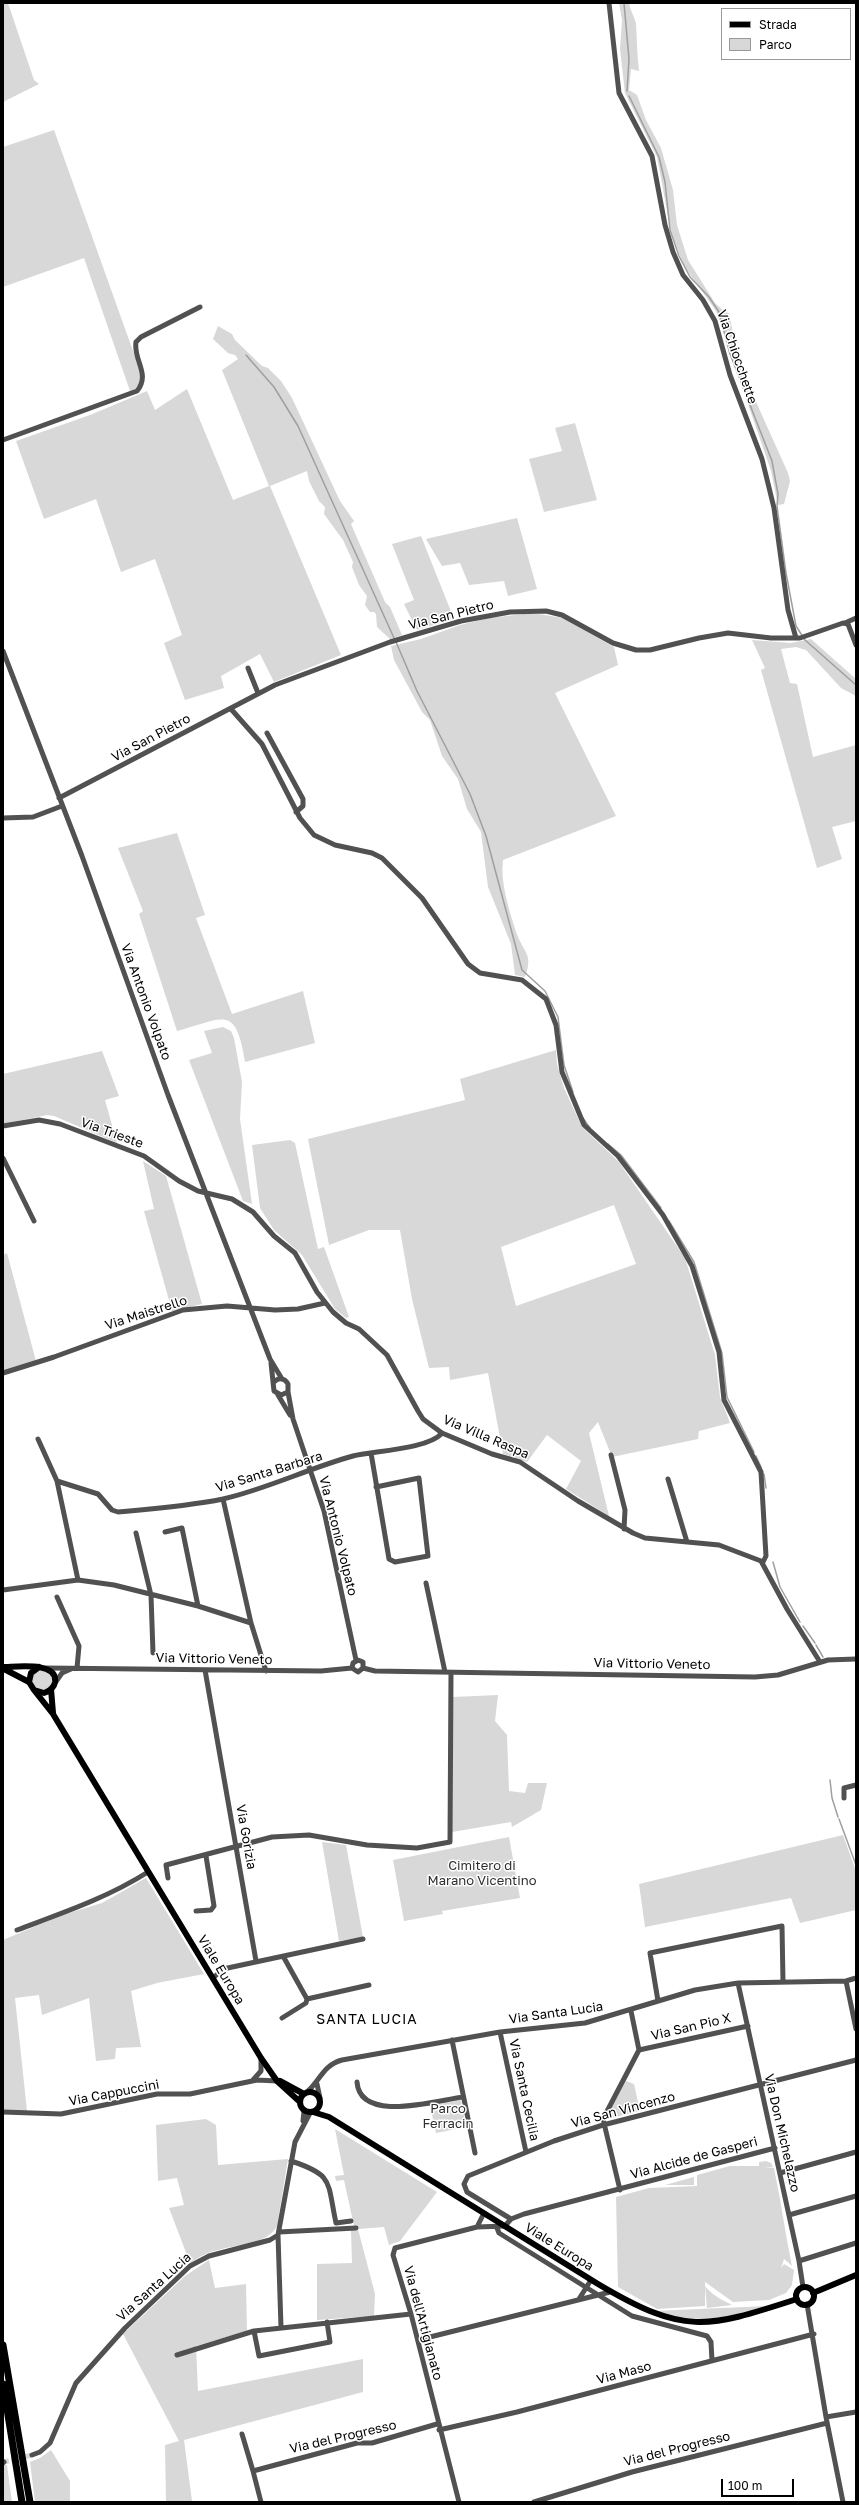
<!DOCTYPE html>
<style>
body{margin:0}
#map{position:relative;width:859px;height:2505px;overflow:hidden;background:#fff;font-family:"Golos Text",sans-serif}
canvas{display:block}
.frame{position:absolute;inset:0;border:4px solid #000;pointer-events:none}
.legend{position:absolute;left:721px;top:8px;width:130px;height:52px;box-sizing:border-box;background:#fff;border:1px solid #999;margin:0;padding:5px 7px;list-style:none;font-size:12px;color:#000}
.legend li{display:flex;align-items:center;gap:8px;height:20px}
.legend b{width:20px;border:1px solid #999}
.scale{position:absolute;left:721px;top:2479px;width:73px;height:18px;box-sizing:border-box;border:2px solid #000;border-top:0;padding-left:5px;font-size:12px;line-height:14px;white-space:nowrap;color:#000;-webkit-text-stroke:3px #fff;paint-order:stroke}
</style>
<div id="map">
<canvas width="859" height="2505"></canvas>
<div class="frame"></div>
<ul class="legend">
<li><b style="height:5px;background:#000"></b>Strada</li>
<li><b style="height:11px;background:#d8d8d8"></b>Parco</li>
</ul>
<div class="scale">100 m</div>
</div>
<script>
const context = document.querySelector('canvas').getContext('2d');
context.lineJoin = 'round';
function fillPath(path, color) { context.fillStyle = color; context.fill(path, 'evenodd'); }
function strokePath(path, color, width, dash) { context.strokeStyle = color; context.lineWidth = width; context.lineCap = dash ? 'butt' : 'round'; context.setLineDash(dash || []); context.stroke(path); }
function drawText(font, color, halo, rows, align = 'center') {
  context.font = font + ' "Golos Text",sans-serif'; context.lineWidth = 3; context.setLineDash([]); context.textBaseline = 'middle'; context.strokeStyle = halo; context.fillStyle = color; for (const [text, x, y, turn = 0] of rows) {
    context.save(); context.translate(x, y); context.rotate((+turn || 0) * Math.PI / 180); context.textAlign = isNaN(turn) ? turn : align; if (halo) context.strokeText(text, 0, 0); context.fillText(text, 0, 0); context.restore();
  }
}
const green = new Path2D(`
 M3,3h5l26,77 5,4 -36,18z
 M619,3h10c1,7 6,15 7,21 1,16 1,31 3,47l-8,-2 -2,21 8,5 9,25 15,28 12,42 4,35 11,35 27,43 10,9 4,1 10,51 49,109 2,8 -6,23 -6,1 -7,-34 -55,-160 -32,-45 -13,-34 -14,-75 -32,-64 -5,-44 2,-29z
 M54,130l89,249 -3,8 -10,4 -46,-133 -81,29v-140z
 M218,326l14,8 3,6 27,26 6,2 13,13 11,17 48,103 14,20 -3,3 34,78 5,5 12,28 -12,4 -13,-12 -1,-13 -2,-2h-4l-5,-7 2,-9 -8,-11 -7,-18 1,-5 -10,-22 -19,-26 1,-7 -6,-6 -10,-20 -2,-10 -37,15 71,169 -67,27 -14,-28 -39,22 3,12 -39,12 -21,-57 18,-8 -27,-76 -34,13 -25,-73 -52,20 -28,-78 74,-26 57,-24 8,19 32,-21 46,111 36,-14 -47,-116 16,-11 -3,-4 -7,-2 -15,-14z
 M575,423l22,77 -53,12 -15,-53 33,-8 -7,-23z
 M517,518l20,71 -29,7 -4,-15 -35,4 -9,-22 -18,3 -16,-27z
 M421,536l33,83 -37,11 -13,-26 10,-4 -22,-56z
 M533,613l30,5 51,29 4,18 -63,28 61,123 -113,44c-3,23 6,49 13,72 7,20 18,22 9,45l-10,-2 -4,-31 -23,-57 -7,-55 -14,-23 -9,-30 -16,-23 -12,-36 -8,-8 -28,-52 -3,-14 30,-7 39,-14 29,-7z
 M811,639l45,40v17l-15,-8 -35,-38 -10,-3 -15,2 9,34 7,1 16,73 43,-12v76l-24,6 10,32 -25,9 -56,-198 4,-2 -13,-28 39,3z
 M177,833l28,82 -9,3 36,96 71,-23 12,52 -70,19c-9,-58 -21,-44 -68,-31l-38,-117 4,-3 -25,-63z
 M223,1027l8,4 3,7 8,44 -2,37 12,85 -9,-3 -54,-141 23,-7 -8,-22z
 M556,1050l1,14 7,24 18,39 37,35 66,96 30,97 5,42 10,26 -31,8 -1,8 -86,18 -14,-35 -9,11 20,83 -43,-27 15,-28 -34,-26 -20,27 -24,-8 -15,-81 -38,7 -1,-13 -20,1 -17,-69 -12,-69h-31l-40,15 -21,-106 157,-39 -5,-21zM614,1205l22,59 -120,42 -15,-59z
 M102,1051l17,45 -14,4 12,43 -63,-27 -7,-1 -44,9v-50z
 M290,1140l5,3 23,106 6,-2 25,70 -3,1 -11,-9 -33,-54 -28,-25 -14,-22 -8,-63z
 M143,1161l23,15 36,128 -30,7 -28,-100 10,-2z
 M7,1253l29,108 -33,10v-116z
 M32 1680a10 10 0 1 1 20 0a10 10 0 1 1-20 0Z
 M498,1695l-3,26 12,14 2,56 16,2 3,-10h19l-6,27 -29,17 -1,-5 -59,10 1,-135z
 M843,1835l13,36v39l-56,13 -9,-25 -146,29 -6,-43z
 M509,1837l11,61 -78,13 1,3 -39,7 -11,-61z
 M322,1842l24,3 17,92 -24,4z
 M146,1878l58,96 -47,9 -26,8 10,56 -25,1 -1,11 -19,2 -7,-63 -47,17 -3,-20 -24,3 12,113h-24v-171l59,-25 40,-12z
 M626,2081l8,3 6,27 -32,8 -1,-3z
 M461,2100l5,27 -30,6 -6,-27z
 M206,2119l10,6 2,40 70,-6 -11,67c-10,19 -40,18 -59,24 -10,2 -19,7 -28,13l-21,-55 15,-3 -7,-27 -19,3 -2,-56z
 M335,2129l102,63 -37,49 -11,4 -5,-18 -26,2 17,65 -1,22 -57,4v-56l35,-1 -1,-32 3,-5 -10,-46 -8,1 -1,-5 9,-1z
 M766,2161l5,2 2,4h-9l10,1c7,33 11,65 18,98l-8,-7 -3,9 3,-4 10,6 -2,15 -6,8 -17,7 -36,2 -28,-20v24l-48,3 -39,-22 -2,-90 33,-9 48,-2v-11l33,-9h29v-4z
 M694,2177v8h-29z
 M209,2260l6,28 31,-4 1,47 -51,15 2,45 165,-32v33l-179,48 8,61 -26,1 -1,-57 14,-4 -56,-107 62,-58z
 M705,2286c7,9 17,14 27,19l-25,3z
 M767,2306c-39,12 -72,19 -113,5z
 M51,2450l19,31v21h-35l-5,-40 10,-4z
 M3,2465h4l5,37h-9z`);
const stream = new Path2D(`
 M624,3l5,56 -2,32
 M629,96l30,61 6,25 5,48 9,26 11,21 19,20 10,15 11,42 42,107 6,33 -1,12 9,67 10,53 9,14 51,45
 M246,355l28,32 24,39 96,212
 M396,642l21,49 53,103 16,42 36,134 23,21 13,26 6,48 9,27
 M583,1118l7,10
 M608,1144l13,11 40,53
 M669,1221l25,41 28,91 5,44 27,55
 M756,1456l5,11
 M764,1474l2,14
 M773,1562l7,25 20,35
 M803,1626l12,17
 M816,1645l7,12
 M830,1780l2,18 6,19
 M839,1819l17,46`);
const minorTunnel = new Path2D(`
 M4,2462l28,-7`);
const minor = new Path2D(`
 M609,3l10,90 33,63 13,69 8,27 10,23 20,25 12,21 15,54 32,84 12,49 14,102 8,28
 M3,440l134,-49c14,-17 -4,-31 -1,-49l5,-5 59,-30
 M845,623l11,-5
 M3,651l79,205 86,239 102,264 12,20
 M248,668l10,25
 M231,709l31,35 38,74 14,17 21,10 37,8 10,5 40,40 46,66 12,9 42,7 24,19 10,26 6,47 22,53 34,31 45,59 29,51 27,86 5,48 37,72 5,84 -3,6
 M267,733l36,66v7l-7,6
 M59,798l216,-113 115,-43 71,-21 49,-9 36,-1 16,4 51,28 23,7h14l49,-12 29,-5 43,5h29l43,-15 5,1 8,21
 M3,818l30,-1 29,-11
 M3,1126l36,-6 21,4 84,32 35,25 19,10 34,8 21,13 21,24 21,17 22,39 16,20 13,11 13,6 28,26 31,56 5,8 19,14 50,21 28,8 58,39 55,32 12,5 74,7 42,16 26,48 33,53
 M3,1158l31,63
 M271,1363l3,28 7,4 7,-3v-8c-3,-6 -9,-7 -14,-2
 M3,1373l51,-16 129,-47 44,-4 48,4 23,-1 27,-6
 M288,1392l5,27 31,92 32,149
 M278,1395l12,20
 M38,1439l19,42 41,13 14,16 6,2c34,-3 71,-6 105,-13 44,-10 86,-31 130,-43 20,-5 76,-7 89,-23
 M371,1453l18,106 6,3 33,-6 -9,-78 -43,9
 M611,1455l14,55 -1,19
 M668,1479l19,63
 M57,1481l21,99
 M223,1499l28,124
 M165,1532l17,-4 16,78
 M136,1533l15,62 2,58
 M426,1583l19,89
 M3,1590l75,-10 36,5 84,21 53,17 15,48
 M57,1597l22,49 -2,22
 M46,1668l275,3 31,-3
 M352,1668l1,-5 5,-3 5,2v6
 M352,1668l6,4 5,-4
 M363,1668l12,3 380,6 23,-2 50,-15 28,-1
 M205,1670l51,291
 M55,1683l7,-10 9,-4
 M844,1798v-10l12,-3
 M168,1878l-2,-13 106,-28 37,-2 58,10 50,3 33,-6 1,-169
 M196,1911l15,-1 3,-4 -8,-50
 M17,1930c45,-17 90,-32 131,-58
 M213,1978l10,-9 140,-30
 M846,1981l10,48
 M738,1983l61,278 4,26
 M307,1999l62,-14
 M658,2001l-8,-48 132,-27 1,56
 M282,2018l24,-15 1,-4 -24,-43
 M500,2032l26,120
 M452,2040l23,113
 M639,2050l109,-24
 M253,2080l8,-9v-13
 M357,2082c3,42 81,18 106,15
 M317,2084l3,14
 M307,2092c13,-11 16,-27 35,-32l158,-28 85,-9 110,-33 43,-7 108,-2 10,-3
 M3,2112l58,2 96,-20h33l67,-14 20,1
 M303,2121l1,-10
 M291,2161c43,14 36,20 45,62l15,-2
 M780,2173l76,-21
 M620,2190l-17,-71 36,-69 -8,-39
 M789,2215l67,-19
 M511,2219l-44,-27 -3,-8 4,-8 86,-35 49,-16 253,-65
 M477,2227l7,-14
 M497,2228l2,5 133,83 75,20 4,6 1,19
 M279,2232l77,-4
 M278,2235l3,92
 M799,2261l57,-18
 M579,2299l12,-19
 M807,2304l19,113 17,85
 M254,2331l5,25 71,-14 -3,-20
 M418,2340l192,-48
 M177,2355l77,-24 157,-17
 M826,2417l30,-5
 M439,2430l78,-18 297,-78
 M242,2434l11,37
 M32,2455l8,-3 10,-9 26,-60 49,-55 65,-62 19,-10 61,-16 8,-5 17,-93 15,-29
 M3,2463l1,-1
 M261,2502l-8,-31 104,-28h15l65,-19
 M459,2502l-48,-188 -18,-59 2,-7 82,-21 28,-1 6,-7 13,-5 251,-66
 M534,2502l98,-30 195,-49`);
const major = new Path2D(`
 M3,1667c13,0 55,-6 52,15 -1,6 -5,9 -11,11l-10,-3 -5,-8 2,-9 8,-6
 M4,1669l25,13
 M51,1689l2,24
 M34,1690l19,24 208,344 16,23 23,21
 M280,2081l24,13
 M300 2102a10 10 0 1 1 20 0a10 10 0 1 1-20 0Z
 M313,2112l16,5 269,167c86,51 107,45 199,15
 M796 2296a9 9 0 1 1 18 0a9 9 0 1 1-18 0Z
 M813,2293l43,-18`);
const highway = new Path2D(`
 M3,2345l27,157
 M3,2384l19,118`);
const streetNames = [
 ["Via Chiocchette",737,357,71],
 ["Via San Pietro",451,615,-14],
 ["Via San Pietro",151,738,-28],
 ["Via Antonio Volpato",146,1002,70],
 ["Via Trieste",112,1133,20],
 ["Via Maistrello",146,1313,-18],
 ["Via Villa Raspa",486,1437,23],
 ["Via Santa Barbara",269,1472,-17],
 ["Via Antonio Volpato",338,1536,76],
 ["Via Vittorio Veneto",214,1659,1],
 ["Via Vittorio Veneto",652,1664,1],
 ["Via Gorizia",246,1837,80],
 ["Viale Europa",221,1970,59],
 ["Via Santa Lucia",556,2013,-8],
 ["Via San Pio X",691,2027,-13],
 ["Via Santa Cecilia",524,2090,78],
 ["Via Cappuccini",114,2093,-11],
 ["Via San Vincenzo",623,2110,-15],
 ["Via Don Michelazzo",782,2133,77],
 ["Via Alcide de Gasperi",694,2158,-15],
 ["Viale Europa",559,2247,32],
 ["Via Santa Lucia",154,2287,-42],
 ["Via dell'Artigianato",423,2323,75],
 ["Via Maso",624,2373,-15],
 ["Via del Progresso",343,2437,-13],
 ["Via del Progresso",677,2449,-14]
];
const parkNames = [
 ["Cimitero di",482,1866],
 ["Marano Vicentino",482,1881],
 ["Parco",448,2109],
 ["Ferracin",448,2124]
];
const neighbourhoodNames = [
 ["SANTA LUCIA",367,2020]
];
fillPath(green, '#d8d8d8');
strokePath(stream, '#9f9f9f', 1.5);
strokePath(minorTunnel, '#d9d9d9', 5, [5, 2.5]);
strokePath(minor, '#515151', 5);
strokePath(major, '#000', 6);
strokePath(highway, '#000', 7);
drawText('13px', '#000', '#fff', streetNames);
drawText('13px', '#2f2f2f', '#fff', parkNames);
context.letterSpacing = '1px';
drawText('14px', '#000', '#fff', neighbourhoodNames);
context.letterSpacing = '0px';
</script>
